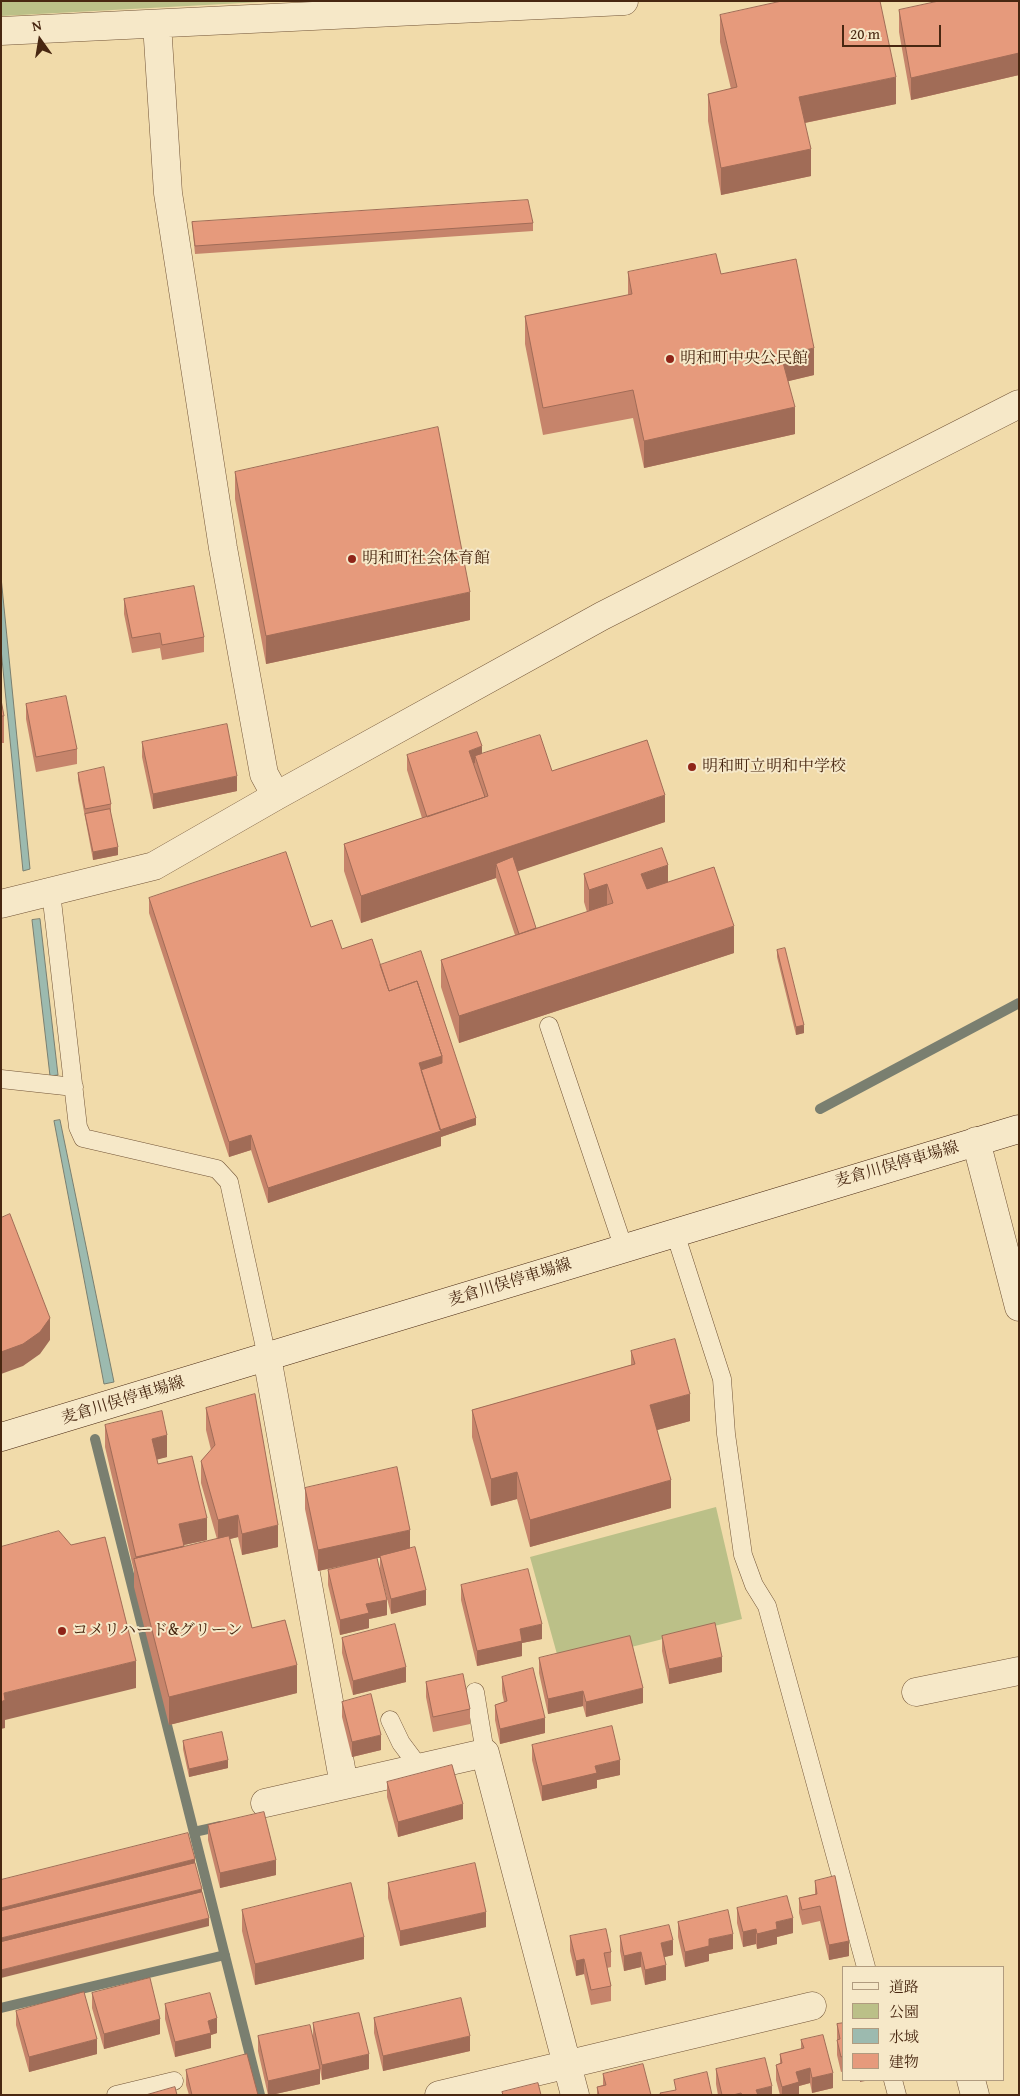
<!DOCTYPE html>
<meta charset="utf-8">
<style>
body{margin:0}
#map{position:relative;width:1020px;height:2096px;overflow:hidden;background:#f1dbaa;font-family:"Gentium Book Plus","Noto Serif JP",serif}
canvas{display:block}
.frame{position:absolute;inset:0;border:2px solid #482711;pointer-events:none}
.legend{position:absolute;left:842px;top:1966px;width:162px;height:115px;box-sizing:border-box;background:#f6e8c8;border:1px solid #b09b7f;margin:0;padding:6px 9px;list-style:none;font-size:15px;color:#482711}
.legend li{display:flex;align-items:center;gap:10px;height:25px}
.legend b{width:25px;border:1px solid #b09b7f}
.north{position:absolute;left:15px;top:15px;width:50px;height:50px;-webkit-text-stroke:4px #f6e8c8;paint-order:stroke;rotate:347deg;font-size:14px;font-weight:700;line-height:20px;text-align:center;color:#482711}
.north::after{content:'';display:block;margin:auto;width:18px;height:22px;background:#482711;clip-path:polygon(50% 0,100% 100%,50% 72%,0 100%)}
.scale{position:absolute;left:842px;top:25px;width:99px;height:22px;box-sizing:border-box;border:2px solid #482711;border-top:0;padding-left:6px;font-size:15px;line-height:18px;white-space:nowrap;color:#482711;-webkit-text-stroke:4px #f6e8c8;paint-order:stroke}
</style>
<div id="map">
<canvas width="1020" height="2096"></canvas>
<div class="frame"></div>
<ul class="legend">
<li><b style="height:6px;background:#f6e8c8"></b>道路</li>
<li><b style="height:14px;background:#bbc088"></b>公園</li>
<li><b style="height:14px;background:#9cbaaf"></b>水域</li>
<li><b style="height:14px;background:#e69a7c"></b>建物</li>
</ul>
<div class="north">N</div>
<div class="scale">20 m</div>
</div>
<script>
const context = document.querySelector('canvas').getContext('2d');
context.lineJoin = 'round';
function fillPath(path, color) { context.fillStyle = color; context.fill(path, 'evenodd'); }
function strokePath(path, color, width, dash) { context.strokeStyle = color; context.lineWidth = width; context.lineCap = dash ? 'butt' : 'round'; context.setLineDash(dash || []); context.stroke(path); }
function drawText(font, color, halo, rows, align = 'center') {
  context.font = font + ' "Gentium Book Plus","Noto Serif JP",serif'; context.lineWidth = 4; context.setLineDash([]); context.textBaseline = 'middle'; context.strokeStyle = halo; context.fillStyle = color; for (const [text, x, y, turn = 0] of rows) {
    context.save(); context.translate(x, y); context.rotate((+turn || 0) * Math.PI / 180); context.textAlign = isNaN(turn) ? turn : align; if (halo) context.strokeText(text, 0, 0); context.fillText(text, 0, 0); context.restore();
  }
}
const green = new Path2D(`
 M1,1h279l-279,15z
 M716,1507l26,112 -182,46 -30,-108z`);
const water = new Path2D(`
 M1,577l29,292 -7,2 -22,-222z
 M40,919l18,156 -8,1 -18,-156z
 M60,1120l54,262 -10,2 -50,-263z`);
const stream = new Path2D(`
 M820,1109l199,-106
 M95,1439l165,656
 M194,1832l27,-6
 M1,2008l224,-53`);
const lane = new Path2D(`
 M51,892l27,235 5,11 134,31 12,13 38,175
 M549,1026l75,223
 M1,1079l73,8
 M675,1233l47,146 4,55 17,121 11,30 13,21 99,361
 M475,1692l10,61
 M390,1720l11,23 18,24
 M893,2080l4,15
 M116,2095l58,-14`);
const street = new Path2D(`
 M157,24l11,169 55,355 41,226 12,22
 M1,31l623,-30
 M1,904l153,-38 122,-70 326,-180 417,-212
 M976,1141l43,166
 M267,1357l77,428
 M916,1692l103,-21
 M265,1803l220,-50 90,342
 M971,2080l4,15
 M439,2095l373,-89`);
const secondary = new Path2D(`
 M1,1437l1018,-308`);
const wall = new Path2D(`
 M1019,1v74l-108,25 -12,-68v-22z
 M720,15l176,89 -91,19 6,53 -90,19 -13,-74v-27l23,-5 -11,-47z
 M192,222l341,1v8l-338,23z
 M628,272l93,2 93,101 -26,6 7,53 -151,34 -11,-50 -90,17 -18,-91v-28l103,-21z
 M235,472l235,148 -204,44 -31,-165z
 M124,599l80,38v15l-42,8 -2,-12 -28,5 -8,-39z
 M1,657l1,2 -1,28z
 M1,700l3,16v27h-3z
 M26,704l51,45v15l-41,8 -10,-53z
 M142,742l95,49 -84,18 -11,-52z
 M482,754l70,17 113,51 -148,49 19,57 51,-16 -3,-10v-28l84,8 66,71 -275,90 -18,-56v-27l74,-25 -19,-57 -135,45 -17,-52v-27l78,-26 -15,-48v-15z
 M78,773l33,31v8h-1l8,43 -25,5 -15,-80z
 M149,898l162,29 31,22 38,16 96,160 -35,12v9l-173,57 -17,-53 -22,7 -80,-244z
 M777,950l27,83 -8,2 -19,-78z
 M631,1351l59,70 -33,9 14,78 -141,39 -13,-48 -26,7 -19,-69v-27l159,-45z
 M206,1408l72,139 -36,8 -4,-18 -8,2 22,89 45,65 -128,32 -35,-138v-16l-29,-124v-22l62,32 -10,2 1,5 49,76 -23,5v2l33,-8 -16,-56v-22l10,-11 -5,-20z
 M305,1488l105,61 16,56 -35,9 -11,-43v-13h-3l10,57 -18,4v9l-29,7 -12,-50v-15l35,-9 -45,10 -13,-62z
 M461,1585l81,54 -20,4v13l-45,10 -16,-66z
 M662,1636l60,36 -53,12 -7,-33z
 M342,1638l64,44 -53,13 -11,-42z
 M539,1658l104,45 -57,14 -3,-11 -35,8 -9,-41z
 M502,1677l43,56 -45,11 -5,-24v-15l9,-3 -2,-10z
 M426,1682l44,27v15l-37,8 -7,-35z
 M342,1702l39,48 -29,7 -10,-40z
 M183,1741l45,27 -39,9 -6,-28z
 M532,1745l88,30 -23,5v8l-55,13 -10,-41z
 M387,1782l76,37 -65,18 -11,-40z
 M208,1825l68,50 -56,13 -12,-48z
 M815,1881l34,75 -20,4 -9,-39 -18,4 -3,-12v-15l16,-4z
 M388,1883l98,44 -86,19 -12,-48z
 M737,1908l56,25 -16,4v7l-20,5 -1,-5 -13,3 -6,-24z
 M242,1910l122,49 -109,26 -13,-54z
 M678,1922l55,27 -24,5v7l-24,6 -7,-30z
 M570,1936l41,16v15l-4,1 4,18v15l-20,4 -7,-31 -8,2 -6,-25z
 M620,1936l53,19 -9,2 2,23 -21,5 -4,-18 -17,4 -4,-20z
 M92,1993l68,41 -56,15 -12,-41z
 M165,2004l52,29 -6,2v13l-36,9 -10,-38z
 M16,2011l81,43 -68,18 -13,-47z
 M374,2018l96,33 -87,20 -9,-38z
 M313,2023l56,46 -47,11 -2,-11v15l-49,11h-3l-10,-44v-15l55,2z
 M844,2023v48l-3,1 -4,-17v-31z
 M801,2040l32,48 -21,5 -2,-10 -11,3v9h-19l-4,-15v-15l4,-2v-9l21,-5z
 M716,2069l56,26h-54l-2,-11z
 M186,2070l72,25h-69l-3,-10z
 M603,2074l48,21h-54v-8l6,-2z`);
const shadedWall = new Path2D(`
 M1019,53v22l-108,25v-22z
 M896,77v27l-97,20v-27z
 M811,149v27l-90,19v-27z
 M814,348v27l-33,8v-28z
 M795,407v27l-151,34v-27z
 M470,592v28l-204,44v-28z
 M482,746v15l-7,-5v7l-6,3v-15z
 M237,776v15l-84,18v-15z
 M665,795v27l-164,55 -5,-13v14l-135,45v-27z
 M118,847v8l-25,5v-8z
 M668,865v27l-27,9v-27z
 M607,884v28l-18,5v-27z
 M734,926v27l-275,90v-27z
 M804,1025v8l-8,2v-8z
 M442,1056v15l-21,6 -2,-14z
 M476,1118v7l-35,12v9l-173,57v-15z
 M251,1135v15l-22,7v-15z
 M50,1318v22l-10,14 -17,12 -22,8v-22z
 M690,1394v27l-40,11v-27z
 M167,1435v22l-15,4v-22z
 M517,1472v27l-26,7v-27z
 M671,1480v28l-141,39v-27z
 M238,1515v22l-20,5v-22z
 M207,1518v22l-28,6v-22z
 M278,1525v22l-36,8v-21z
 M410,1530v21l-92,20v-21z
 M184,1546v21h-48v-10z
 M426,1590v15l-35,9v-15z
 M387,1600v15l-18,4v9l-29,7v-15l26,-16z
 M542,1624v15l-20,4v13l-45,10v-15l43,-22z
 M722,1657v15l-53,12v-15z
 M136,1661v27l-131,32v8l-4,1v-27l3,-9z
 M297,1665v28l-128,32v-28z
 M406,1667v15l-53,13v-14z
 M643,1688v15l-57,14v-15z
 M583,1691v15l-35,8v-15z
 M545,1718v15l-45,11v-15z
 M381,1735v15l-29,7v-15z
 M228,1760v8l-39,9v-8z
 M620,1760v15l-23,5v8l-55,13v-15l53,-20z
 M463,1804v15l-65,18v-15z
 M195,1859v8l-194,48v-7z
 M276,1860v15l-56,13v-15z
 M202,1889v7l-201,50v-8z
 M486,1912v15l-86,19v-15z
 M209,1918v8l-208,52v-8z
 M793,1918v15l-16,4v7l-20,5v-15l19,-12z
 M756,1929v15l-13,3v-15z
 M733,1934v15l-24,5v7l-24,6v-15l24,-13z
 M364,1937v22l-109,26v-21z
 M673,1940v15l-12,3v-15z
 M849,1941v15l-20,4v-15z
 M641,1952v15l-17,4v-15z
 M584,1959v15l-8,2v-15z
 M666,1965v15l-21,5v-15z
 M217,2018v15l-6,2v13l-36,9v-15l33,-21z
 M160,2019v15l-56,15v-15z
 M470,2036v15l-87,20v-15z
 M97,2039v15l-68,18v-15z
 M369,2054v15l-47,11v-15z
 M810,2068v15l-11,3v9h-17v-8l14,-15z
 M320,2069v15l-49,11h-3v-14z
 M833,2073v15l-21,5v-15z
 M860,2080h10l-10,2z
 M772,2086v9h-16v-5z`);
const building = new Path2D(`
 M782,1h98l16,76 -97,20 12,52 -90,19 -13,-74 29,-7 -17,-72z
 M939,1h80v52l-108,25 -12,-68z
 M528,200l5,23 -338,23 -3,-24z
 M716,254l5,20 75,-15 18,89 -33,7 14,52 -151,34 -11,-51 -90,18 -18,-92 107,-22 -4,-22z
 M438,427l32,165 -204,44 -31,-164z
 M194,586l10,51 -42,8 -2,-12 -28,5 -8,-39z
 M66,696l11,53 -41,8 -10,-53z
 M1,700l3,16h-3z
 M227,724l10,52 -84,18 -11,-52z
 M477,732l5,14 -13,5 16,46 -58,20 -20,-62z
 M540,735l12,36 95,-31 18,55 -304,101 -17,-52 144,-48 -13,-40z
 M104,767l7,37 -26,5 -7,-36z
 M110,809l8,38 -25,5 -8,-38z
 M662,848l6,17 -27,9 6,15 67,-22 20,59 -275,90 -18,-56 172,-57 -6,-19 -18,6 -5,-16z
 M286,852l25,75 21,-7 10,29 30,-10 17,52 28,-10 25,75 -23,7 22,68 -173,57 -17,-53 -22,7 -80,-244z
 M513,857l23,71 -17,6 -23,-70z
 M785,948l19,77 -8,2 -19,-77z
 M421,951l55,167 -36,12 -19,-60 21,-7v-7l-25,-75 -28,10 -9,-26z
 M10,1214l40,104 -10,14 -17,12 -22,8v-134z
 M675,1339l15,55 -40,11 21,75 -141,40 -13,-48 -26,7 -19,-69 163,-46 -4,-13z
 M255,1394l23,131 -36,9 -4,-19 -20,5 -17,-59 14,-16 -9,-37z
 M162,1411l5,24 -15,4 6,25 34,-8 15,62 -28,6 5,22 -48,11 -31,-132z
 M397,1467l13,63 -92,20 -13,-62z
 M59,1531l12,14 34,-8 31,124 -132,32 1,7 -4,2v-155z
 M229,1536l23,92 33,-8 12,45 -128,32 -35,-138z
 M415,1547l11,43 -35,9 -11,-43z
 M377,1558l10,42 -21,4 3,9 -29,7 -12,-50z
 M528,1569l14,55 -22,5 2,12 -45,10 -16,-66z
 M715,1623l7,34 -53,12 -7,-33z
 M395,1624l11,43 -53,14 -11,-43z
 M630,1636l13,52 -57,14 -3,-11 -35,8 -9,-41z
 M533,1668l12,50 -45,11 -5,-24 12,-4 -5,-24z
 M463,1674l7,35 -37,8 -7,-35z
 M371,1694l10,41 -29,7 -10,-40z
 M612,1726l8,34 -25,6 2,7 -55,13 -10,-41z
 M222,1732l6,28 -39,9 -6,-28z
 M452,1765l11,39 -65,18 -11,-40z
 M264,1812l12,48 -56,13 -12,-48z
 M188,1833l7,26 -194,49v-28z
 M195,1863l7,26 -201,49v-27z
 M475,1863l11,49 -86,19 -12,-48z
 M835,1876l14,65 -20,4 -9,-39 -18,4 -3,-12 18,-4 -2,-13z
 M351,1883l13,54 -109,27 -13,-54z
 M202,1892l7,26 -208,52v-28z
 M787,1896l6,22 -17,4 1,7 -20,5 -1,-5 -13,3 -6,-24z
 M728,1910l5,24 -24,5v7l-24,6 -7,-30z
 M669,1925l4,15 -12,3 5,22 -21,5 -4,-18 -17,4 -4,-20z
 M606,1929l5,23 -7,1 7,33 -20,4 -7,-31 -8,2 -6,-25z
 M150,1978l10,41 -56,15 -12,-41z
 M84,1992l13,47 -68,18 -13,-46z
 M210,1993l7,25 -9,3 3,12 -36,9 -10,-38z
 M461,1998l9,38 -87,20 -9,-38z
 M359,2013l10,41 -47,11 -9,-42z
 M844,2023v33l-3,1 -4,-17 3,-1 -3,-15z
 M310,2025l10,44 -52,12 -10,-45z
 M823,2035l10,38 -21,5 -2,-10 -14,4 3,10 -17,5 -6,-22 6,-2 -2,-9 24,-6 -3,-8z
 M247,2054l11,41h-66l-6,-25z
 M765,2058l7,28 -16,4 2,5h-16l-1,-2 -8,2h-11l-6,-26z
 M643,2064l8,31h-52l-2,-8 9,-2 -3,-11z
 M707,2072l5,23h-51l-1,-2 16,-3 -2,-10z
 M538,2083l3,12h-38l-1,-3z
 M175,2087l2,8h-31z`);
const markers = [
 [670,359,5,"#8f2418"],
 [352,559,5,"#8f2418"],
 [692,767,5,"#8f2418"],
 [62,1631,5,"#8f2418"]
];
const poiNames = [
 ["明和町中央公民館",680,359],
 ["明和町社会体育館",362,559],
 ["明和町立明和中学校",702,767],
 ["コメリハード&グリーン",72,1631]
];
const streetNames = [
 ["麦倉川俣停車場線",897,1165,-16],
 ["麦倉川俣停車場線",510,1283,-17],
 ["麦倉川俣停車場線",123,1401,-17]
];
fillPath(green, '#bbc088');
fillPath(water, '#9cbaaf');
strokePath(water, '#7a7f70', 1);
strokePath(stream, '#7a7f70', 10);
strokePath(lane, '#725437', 19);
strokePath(street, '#725437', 29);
strokePath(secondary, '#482711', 29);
strokePath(lane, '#f6e8c8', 18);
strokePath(street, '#f6e8c8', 28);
strokePath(secondary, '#f6e8c8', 28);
fillPath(wall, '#c6846b');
fillPath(shadedWall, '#a16c57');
fillPath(building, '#e69a7c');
strokePath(building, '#a16c57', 1);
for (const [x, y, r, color] of markers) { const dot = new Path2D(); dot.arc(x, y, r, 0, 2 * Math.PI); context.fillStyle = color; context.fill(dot); strokePath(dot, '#f6e8c8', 2); }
drawText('16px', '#482711', '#f6e8c8', poiNames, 'left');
drawText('16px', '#482711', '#f6e8c8', streetNames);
</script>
